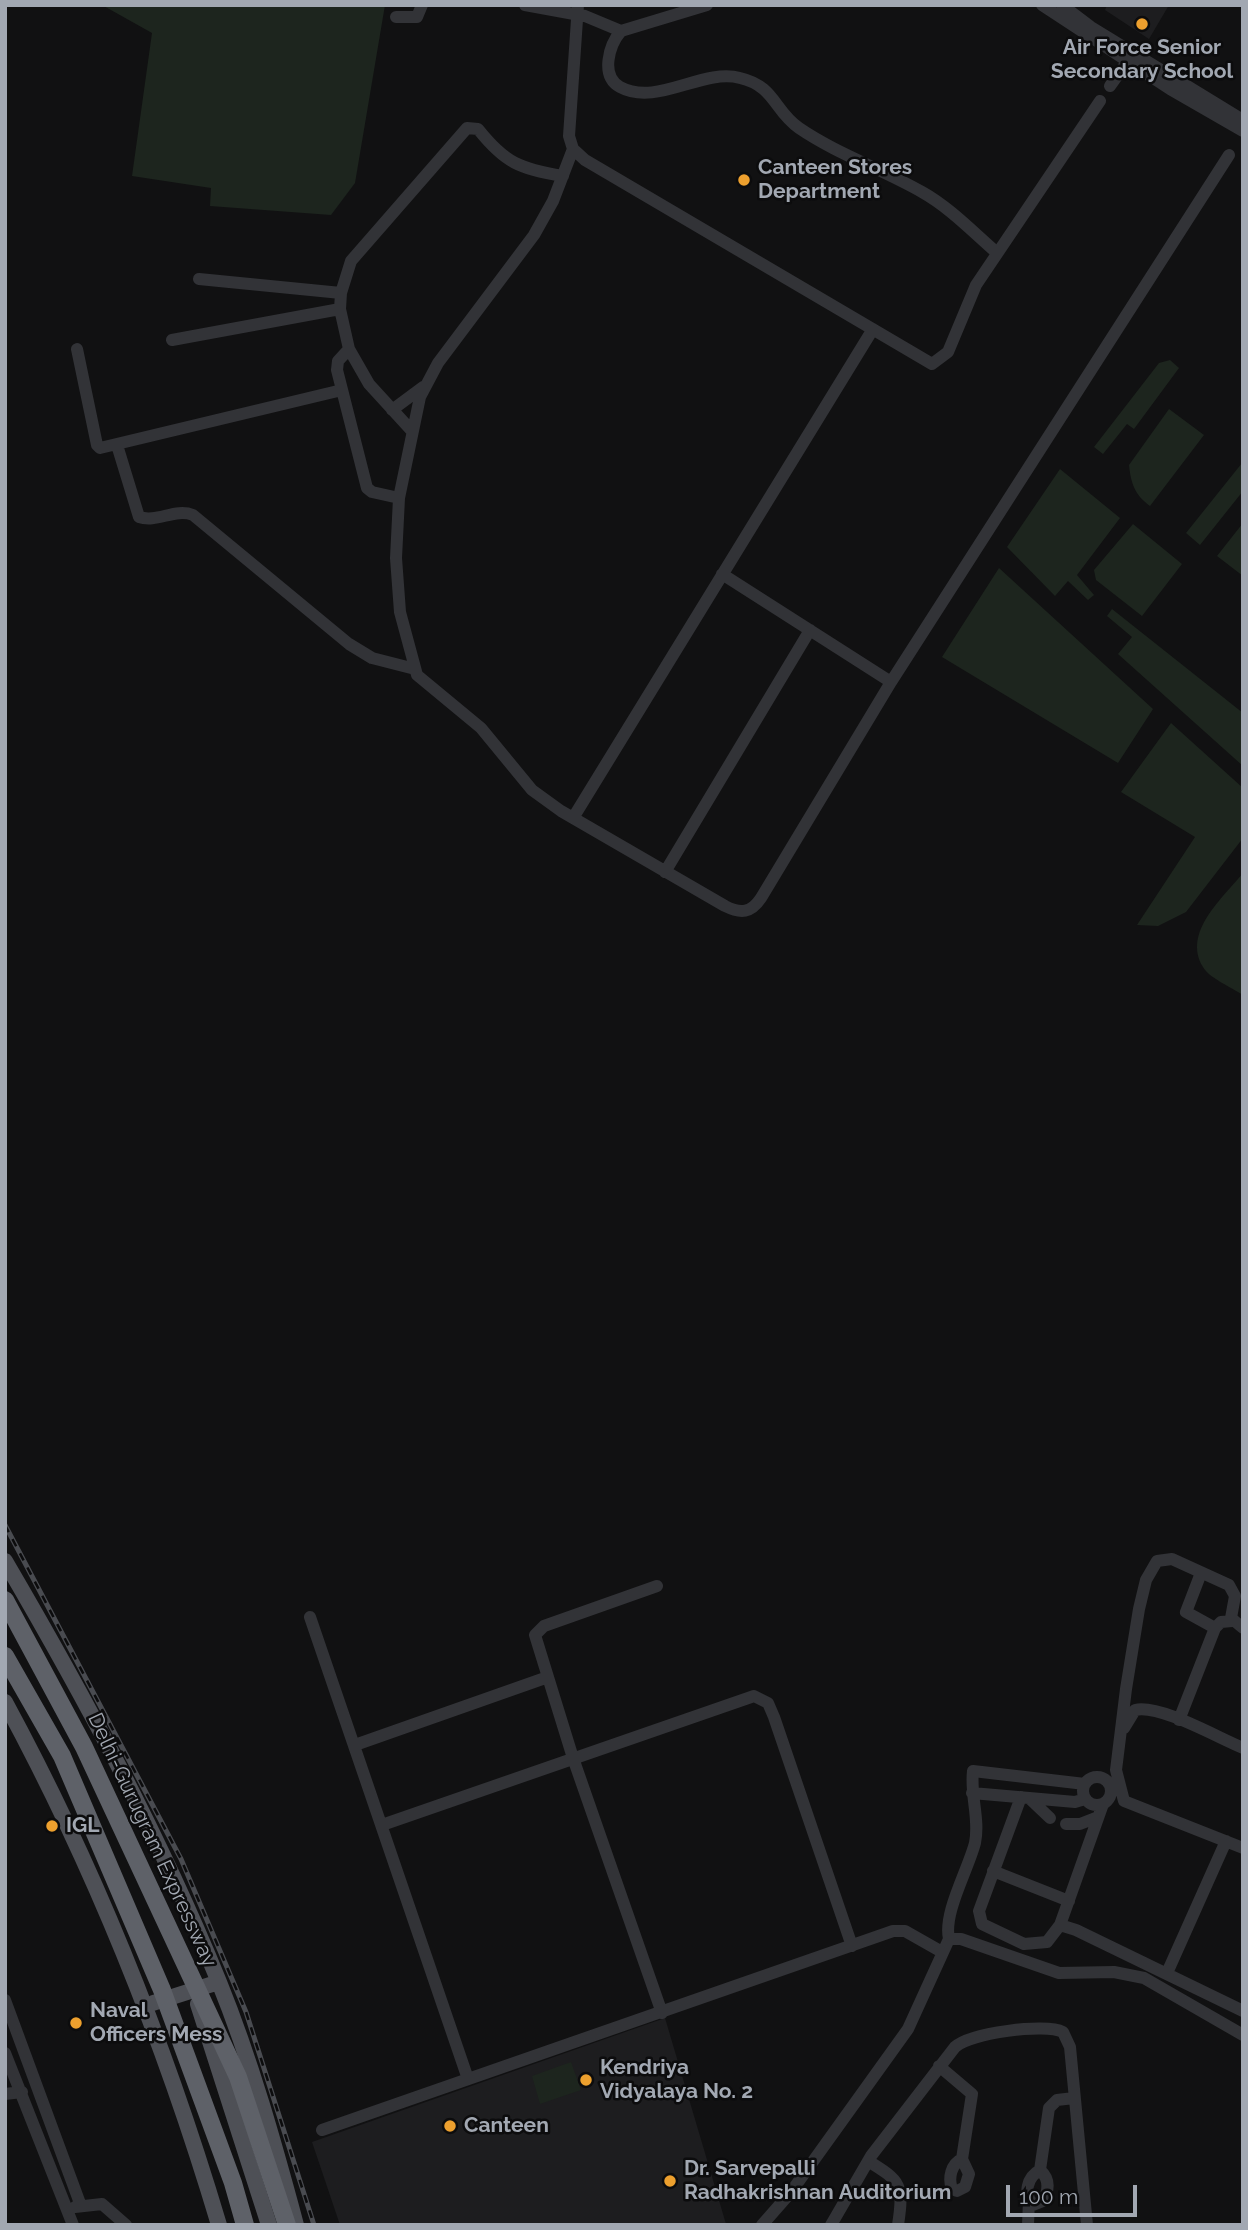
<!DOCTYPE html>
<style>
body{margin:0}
#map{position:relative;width:1248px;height:2230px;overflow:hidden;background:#111112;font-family:Raleway,sans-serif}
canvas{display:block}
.frame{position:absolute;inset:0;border:7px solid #a2a8b2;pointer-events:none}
.scale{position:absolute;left:1006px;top:2185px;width:131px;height:32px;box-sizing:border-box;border:4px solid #a2a8b2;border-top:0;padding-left:9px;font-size:21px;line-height:24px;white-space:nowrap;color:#a2a8b2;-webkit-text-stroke:5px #0c0c0d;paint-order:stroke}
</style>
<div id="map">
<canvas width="1248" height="2230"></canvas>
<div class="frame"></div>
<div class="scale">100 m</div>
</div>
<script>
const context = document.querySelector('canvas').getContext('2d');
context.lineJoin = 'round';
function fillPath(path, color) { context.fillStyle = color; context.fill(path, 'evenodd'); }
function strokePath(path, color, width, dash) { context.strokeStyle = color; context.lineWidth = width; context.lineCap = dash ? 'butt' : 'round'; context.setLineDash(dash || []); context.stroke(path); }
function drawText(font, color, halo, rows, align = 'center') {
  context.font = font + ' Raleway,sans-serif'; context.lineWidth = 5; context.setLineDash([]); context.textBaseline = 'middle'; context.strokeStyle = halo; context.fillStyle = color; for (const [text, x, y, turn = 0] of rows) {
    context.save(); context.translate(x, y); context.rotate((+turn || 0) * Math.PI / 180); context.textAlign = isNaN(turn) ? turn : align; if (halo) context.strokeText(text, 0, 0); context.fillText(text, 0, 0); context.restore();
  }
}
const built = new Path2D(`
 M1107,5h62l-20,34 -44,-29z
 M665,2018l61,206 -386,1 -28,-83z`);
const green = new Path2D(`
 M102,5h283l-30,178 -24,32 -121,-9 1,-18 -79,-12 20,-143z
 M1170,360l9,8 -45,61 -7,-5 -24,30 -9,-7 65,-84z
 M1169,409l35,26 -54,71c-15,-11 -19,-22 -21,-41z
 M1242,463l1,28 -43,54 -14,-12z
 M1060,469l60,49 -43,57 17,20 -6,5 -20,-19 -13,15 -48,-49z
 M1243,523v53l-26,-20z
 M1133,524l49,40 -40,52 -46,-36 -2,-10z
 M999,568l154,141 -35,54 -176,-106z
 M1112,609l131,104v53l-125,-112 14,-17 -25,-21z
 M1171,723l72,65v50l-57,74 -28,14 -21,-1 58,-88 -74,-45z
 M1243,873v122c-12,-8 -34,-17 -40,-28 -21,-35 20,-69 40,-94z
 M571,2062l10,28 -41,14 -8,-28z`);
const minor = new Path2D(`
 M525,5l60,11 36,15
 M578,5l-9,131 4,13 12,11 347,204 16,-12 28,-67 124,-184
 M707,5l-86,26c-12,14 -21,45 -1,56 37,20 82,-19 120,-9 35,8 34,33 59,50 38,26 83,41 123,64 27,15 51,40 74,60
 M1042,5l128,84 73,42
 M1062,5l29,22 152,93
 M396,17h21l5,-12
 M1110,86l17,-24
 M573,149l-20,52 -19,34 -96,128 -18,34 -21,101 -3,60 4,54 17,63 64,53 51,62 29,21 164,95c16,8 26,7 36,-8l130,-216 338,-527
 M199,279l142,14
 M172,340l168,-31
 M77,349l20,96 3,3 242,-58
 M349,349l-11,12 -1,9 30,118 5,4 27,6
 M392,410l31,-23
 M411,430l-42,-46 -20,-35 -9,-40 1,-16 10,-32 116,-133 11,1c27,34 42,40 85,47
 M117,445l22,72c18,6 36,-9 54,-2l156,129 23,14 43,11
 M722,574l169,108
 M573,818l300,-489
 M665,872l145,-242
 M1201,1573l-15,39 29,16
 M657,1586l-113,40 -9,9 38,123 89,255
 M310,1617l158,462
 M1243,1628l-12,-10 4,-22 -6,-11 -57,-26 -15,2 -11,19 -7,29 -13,80 -10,81 8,31 119,47
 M1179,1720l36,-92 6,-6 11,-1
 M1124,1728l11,-18c25,-6 83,28 108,38
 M355,1745l193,-68
 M1083 1791a14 14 0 1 1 28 0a14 14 0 1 1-28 0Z
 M972,1793l103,9 10,-3
 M1021,1797l-42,114 3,13 42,20 23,-2 13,-17 16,5 167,81
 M1029,1798l21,20
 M1066,1824h14l18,-7
 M382,1825l372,-129 14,7 6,14 78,229
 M993,1871l76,30
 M1060,1925l43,-121
 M949,1939c-6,-26 19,-69 26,-96 5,-24 -5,-47 -2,-72l112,13
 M1167,1973l59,-132
 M5,2000l76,206
 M5,2053l68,172
 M939,2066l33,28 -10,65c-11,5 -14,19 -10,30l5,2 8,-4 4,-13 -7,-15
 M5,2094l17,-2
 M322,2130l571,-199h12l37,21
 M868,2161c33,20 36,24 30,64
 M1040,2170c-13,7 -17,24 -7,35l10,-4c6,-11 7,-22 -3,-31l9,-62 8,-8 17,-2
 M75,2207l27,-3 24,21
 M762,2225l29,-33 117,-163 41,-90h12l98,34 55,-1 30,6 99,57
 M831,2225l40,-69 84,-109c15,-14 90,-24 108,-15l7,15 17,178
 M1028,2225l1,-25`);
const major = new Path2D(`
 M5,1561c79,135 155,276 214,421 32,79 55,161 77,243
 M5,1702c90,166 160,342 214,523
 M153,2003l66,-21`);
const rail = new Path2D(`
 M5,1525l176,334 65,153 68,213`);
const majorBridge = new Path2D(`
 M198,2004l71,221`);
const highwayBridge = new Path2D(`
 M5,1600l79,147 154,330 49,148
 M5,1656l57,100 100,234 71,193 12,42`);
const markers = [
 [1142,24,7,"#eda02e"],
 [744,180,7,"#eda02e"],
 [52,1826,7,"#eda02e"],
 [76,2023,7,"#eda02e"],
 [586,2080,7,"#eda02e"],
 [450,2126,7,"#eda02e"],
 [670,2181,7,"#eda02e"]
];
const poiNames = [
 ["Air Force Senior",1142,48,"center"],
 ["Secondary School",1142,72,"center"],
 ["Canteen Stores",758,168],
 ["Department",758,192],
 ["IGL",66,1826],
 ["Naval",90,2011],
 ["Officers Mess",90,2035],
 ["Kendriya",600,2068],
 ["Vidyalaya No. 2",600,2092],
 ["Canteen",464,2126],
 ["Dr. Sarvepalli",684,2169],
 ["Radhakrishnan Auditorium",684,2193]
];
const streetNames = [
 ["Delhi-Gurugram Expressway",152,1840,65]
];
fillPath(built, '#1d1d1f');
fillPath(green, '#1d251e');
strokePath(minor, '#323337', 12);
strokePath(major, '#4e5056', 16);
strokePath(rail, '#494b50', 5);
strokePath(rail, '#0c0c0d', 2.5, [8]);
strokePath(majorBridge, '#4e5056', 16);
strokePath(highwayBridge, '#5e6168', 18);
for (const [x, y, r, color] of markers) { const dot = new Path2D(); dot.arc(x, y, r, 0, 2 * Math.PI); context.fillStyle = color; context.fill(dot); strokePath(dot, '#0c0c0d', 2.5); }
drawText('bold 21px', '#a2a8b2', '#0c0c0d', poiNames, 'left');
drawText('21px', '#a2a8b2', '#0c0c0d', streetNames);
</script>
